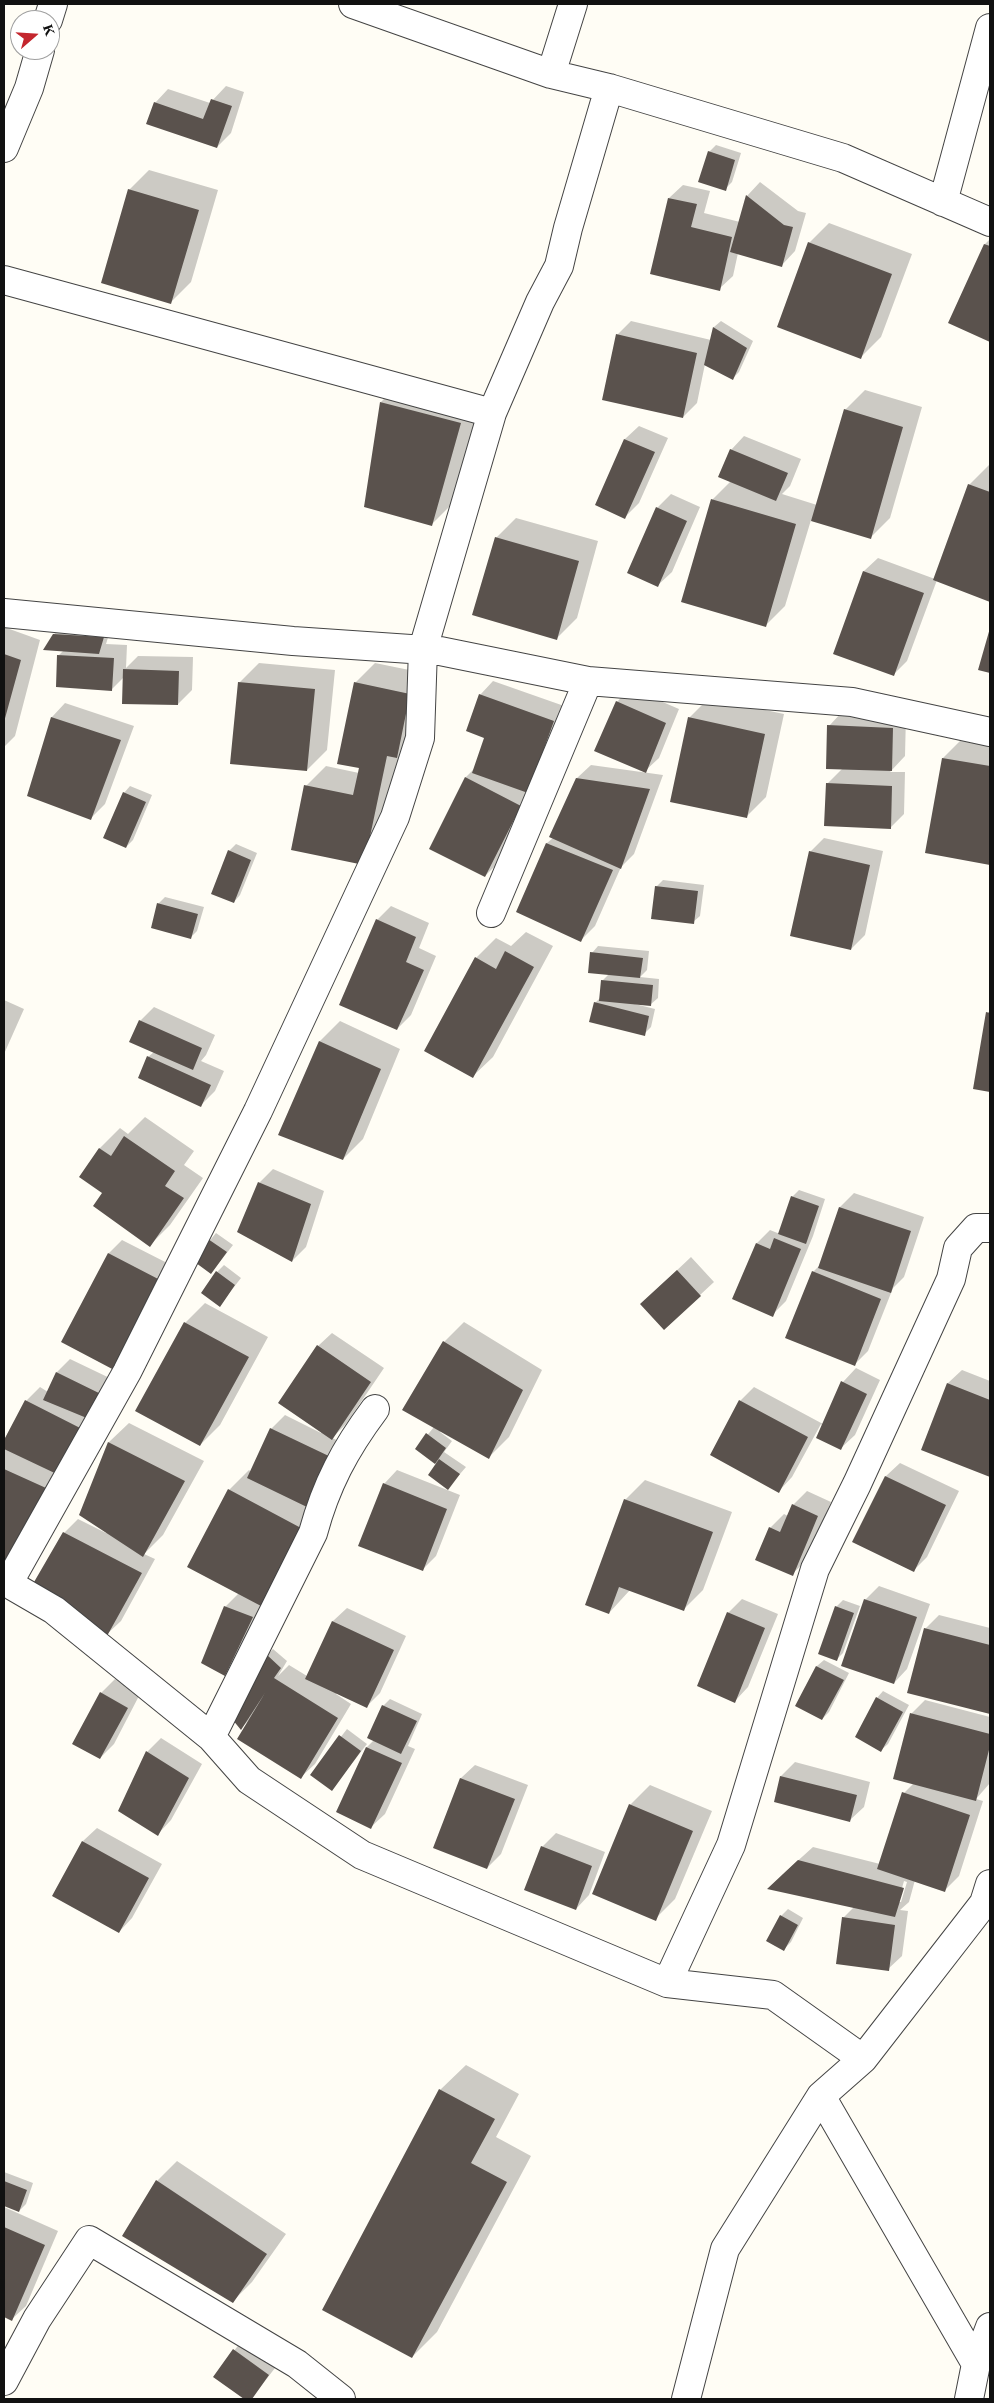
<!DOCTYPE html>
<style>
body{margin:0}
#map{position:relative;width:994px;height:2403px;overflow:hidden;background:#fffdf5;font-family:Georgia,serif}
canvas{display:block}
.frame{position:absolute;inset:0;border:5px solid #111;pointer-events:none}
.north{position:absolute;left:10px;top:10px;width:50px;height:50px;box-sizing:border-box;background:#fff;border:1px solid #a0a0a0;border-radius:50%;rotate:71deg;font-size:14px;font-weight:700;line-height:20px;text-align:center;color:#111}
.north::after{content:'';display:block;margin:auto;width:18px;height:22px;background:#c4262e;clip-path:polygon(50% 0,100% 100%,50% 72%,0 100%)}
</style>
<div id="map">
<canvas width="994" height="2403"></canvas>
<div class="frame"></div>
<div class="north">K</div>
</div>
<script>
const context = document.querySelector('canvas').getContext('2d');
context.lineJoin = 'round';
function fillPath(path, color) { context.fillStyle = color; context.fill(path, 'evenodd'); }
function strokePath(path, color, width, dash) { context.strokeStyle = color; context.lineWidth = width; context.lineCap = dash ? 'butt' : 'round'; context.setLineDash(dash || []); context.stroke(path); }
const shadow = new Path2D(`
 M226,86l18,6 -13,41 -14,14 -62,-44 13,-14 42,14z
 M716,145l25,8 -9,29 -7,7 -16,-37z
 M149,170l69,20 -27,92 -20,20 -42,-112z
 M760,182l38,29 8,2 -11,38 -13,14 -44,-12 -5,23 -14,13 -50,-91 14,-13 27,6 -6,22 36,9 7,-26z
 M829,223l83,31 -31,83 -20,20 -52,-114z
 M990,239v102l-40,-18 35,-79z
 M631,321l80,19 3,-13 7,-6 32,20 -14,31 -6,6 -28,-14 -8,39 -14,14 -66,-82z
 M401,382l79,21 -29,102 -20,20 -50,-123z
 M865,390l57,17 -32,111 -20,20 -59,-18 -26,86 -20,20 -82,-25 30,-102 18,-18v-31l13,-14 57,23 -11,27 -8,8 35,11 28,-95z
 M639,426l29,12 -29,65 -14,14 -29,-13 29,-65z
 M989,465l1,135 -53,-20 -30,81 -14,14 -58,-22 29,-82 14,-13 57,21 34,-94z
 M671,494l29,13 -28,65 -14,13 -1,-77z
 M516,518l82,23 -21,77 -20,20 -61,-100z
 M4,627l36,13 -25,96 -11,11z
 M61,627l49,4 -4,13 21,1 -1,23 12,-12 55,1 -1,33 -14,14 -54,-27 -13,13 -52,-35 5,-5 -10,-16z
 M259,663l76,7 -8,80 -20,20 -68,-87z
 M375,663l54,11 -45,170 -20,20 -58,-78 20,-20 33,7 -4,-90z
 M493,681l74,26 -68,155 -14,14 -54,-28 35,-71 8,-8 12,-32 -6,-42z
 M630,688l49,21 -20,49 -14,13 -28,-69z
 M709,698l75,16 -18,83 -20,20 -57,-99z
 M65,703l69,23 -29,78 -14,14 -62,-23 23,-78z
 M842,712l64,3 -1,41 -15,16h15l-1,42 -14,14 -63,-44 16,-16 -14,-42z
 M963,738l27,5v121l-63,-12 16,-94z
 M591,765l72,10 -29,79 -13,13 -26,59 -14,14 -64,-29 30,-68 6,-5 24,-60z
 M130,786l22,9 -19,45 -7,7 -2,-54z
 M824,838l59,13 -18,84 -14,14 -41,-97z
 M236,844l21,9 -17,42 -6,7 -5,-51z
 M663,880l41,5 -4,31 -7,6 -37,-35z
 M165,897l39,10 -7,24 -7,7 -32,-34z
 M391,906l38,17 -10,25 17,8 -25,59 -14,14 -20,-109z
 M526,932l27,14 -60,111 -20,19 3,-118 20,-20 15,8z
 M598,946l51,5 -2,19 -7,7 19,2 -1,19 -7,6h-16l20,5 -4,18 -7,7 -49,-31 6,-6 1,-16 7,-7 -17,-21z
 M4,1000l20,9 -20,45z
 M154,1007l61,28 -9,20 -5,6 23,10 -9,20 -14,14 -53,-48 6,-5 -14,-31z
 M990,1010v81l-16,-3 14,-75z
 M340,1021l60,28 -37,90 -20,20 -64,-25 41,-93z
 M145,1117l49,34 -10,14 19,13 -33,47 -20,20 -46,-52 -23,-17 19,-28 20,-20 8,6z
 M273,1169l51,22 -18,56 -14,14 -53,-30 21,-49z
 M799,1190l26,9 -12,37 -27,65 -14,14 -38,-16 23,-56 13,-13 10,4 12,-37z
 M854,1193l70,24 -20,60 -11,11 -25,63 -14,14 -41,-93 8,-8 19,-57z
 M216,1233l17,12 -22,28 -17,-13z
 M122,1240l53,27 -60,102 -6,-116z
 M691,1257l23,25 -14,13 -44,-5z
 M224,1265l17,13 -21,27 -3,-33z
 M205,1303l63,34 -48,88 -20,20 -15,-122z
 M464,1322l78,48 -33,67 -20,20 -48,-26 -1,1 12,9 -8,11 22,15 -18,21 -11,-24 -21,-15 18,-22 10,-85z
 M332,1333l52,35 -38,56 -14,14 14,6 -66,140 -17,18 3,1 -28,58 -13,14v-68l14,-14 -10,-103 20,-20 2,2 20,-43 14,-14 36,18 -3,-87z
 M70,1359l48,23 -114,187v-129l22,-39 14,-14 8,5 9,-20z
 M856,1368l24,12 -25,55 -14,13 -20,-24 -29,53 -13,14 -39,-90 14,-14 69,37 20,-42z
 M962,1370l28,11v95l-67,-27 25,-66z
 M129,1423l75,38 -41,74 -19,19 11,5 -34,62 -14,13 -43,-101 14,-14 28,14 1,-1 -27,-17 29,-73z
 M900,1463l59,28 -32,66 -14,14 -59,-29 32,-66z
 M397,1470l63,25 -24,61 -14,14 -38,-86z
 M645,1480l87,32 -29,78 -20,20 -53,-20 -21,23 16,-113z
 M807,1491l24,11 -25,59 -14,13 -22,-46 14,-14 4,2 5,-11z
 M879,1586l51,18 -23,65 -13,14 -29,-83z
 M742,1599l36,15 -30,73 -13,14 -7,-88z
 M843,1600l17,6 -17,47 -6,6 -1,-52z
 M347,1608l59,28 -26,57 -14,14 -29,-14 -1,1 15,10 -36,60 -14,13 -51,-58 -9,9 26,-73 6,-6 14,12 -9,15 11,-11 18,11 26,-55z
 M939,1615l51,13v85l-82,-21 17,-63z
 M824,1660l25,13 -20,39 -7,7 -25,-14 20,-39z
 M115,1679l25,15 -26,50 -14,14 1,-65z
 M883,1691l26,14 -21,39 -7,6 -4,-52z
 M390,1699l32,15 -14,32 7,3 -30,65 -14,13 -34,-15 30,-65 7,-7 -5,-2 14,-32z
 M925,1700l65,17v66l-14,16 7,2 -24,75 -14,14 -30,-10 -6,22 -9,8 8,1 -6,45 -14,13 -45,-51 11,-11 -72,-32 31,-28 67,17 24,-71 10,-10 -19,-5 17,-65zM904,1881l3,1 -6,20h-3z
 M347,1729l20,15 -35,45 -20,-15z
 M161,1738l41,26 -31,56 -13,14 -11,-82z
 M795,1762l75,20 -6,25 -14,13 -75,-19 6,-25z
 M475,1765l53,20 -27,69 -14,14 -52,-20 26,-70z
 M650,1785l62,26 -37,88 -20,20 -25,-114z
 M97,1828l65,36 -30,54 -13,14 -36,-91z
 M556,1833l49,19 -16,43 -13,14 -34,-62z
 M788,1909l15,9 -12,24 -7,7 -3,-33z
 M466,2065l53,29 -23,43 35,19 -94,176 -25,25 -89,-48 117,-219z
 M177,2161l109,73 -34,48 -20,20 -75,-121z
 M4,2172l29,11 -7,21 -7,7 -14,-6 -1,2 54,24 -32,75 -14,13 -8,-3z
 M240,2343l35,25 -24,31h-5l-31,-23z`);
const building = new Path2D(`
 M211,99l21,7 -15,42 -71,-24 8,-22 49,17z
 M708,151l27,9 -9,31 -28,-9z
 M128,189l71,21 -28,94 -70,-21z
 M746,195l38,30 9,2 -11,40 -52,-15z
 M668,198l29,6 -6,23 41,10 -12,54 -70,-17z
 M808,242l84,32 -31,85 -84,-32z
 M984,244l6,2v96l-42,-19z
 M713,327l34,21 -14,32 -29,-15z
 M616,334l81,19 -14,65 -81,-18z
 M380,402l81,21 -29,103 -68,-19z
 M844,409l59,18 -32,112 -60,-18z
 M624,439l31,13 -30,67 -30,-14z
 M730,449l58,24 -12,28 -58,-24z
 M968,484l22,8v110l-57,-22z
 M711,499l85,25 -30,103 -85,-25z
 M656,507l31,14 -29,66 -31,-14z
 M495,537l84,24 -22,79 -85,-25z
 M863,571l61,22 -30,83 -61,-22z
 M990,628v45l-12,-3z
 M53,634l51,3 -5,17 -56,-4z
 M4,654l17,6 -17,62z
 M57,655l57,3 -2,33 -56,-4z
 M123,669l56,2 -1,34 -56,-1z
 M238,682l77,7 -8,82 -77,-7z
 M354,682l56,12 -13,64 -10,-2 -23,109 -73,-15 13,-65 49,10 6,-27 -22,-4z
 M479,694l75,27 -26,72 -56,-20 12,-35 -18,-7z
 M616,701l50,22 -20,50 -52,-22z
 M51,717l70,23 -30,80 -64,-24z
 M688,717l77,17 -18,84 -77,-16z
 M827,725l66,3 -1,43 -66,-2z
 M942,758l48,8v99l-65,-12z
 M465,777l56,29 -36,71 -56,-28z
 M576,778l74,11 -29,80 -72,-32z
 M826,783l66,3 -1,43 -67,-3z
 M123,792l23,10 -20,46 -23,-10z
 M546,843l67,27 -32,72 -65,-30z
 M228,850l23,10 -17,43 -23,-9z
 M809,851l61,14 -19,85 -61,-14z
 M655,886l43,5 -4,33 -43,-5z
 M157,903l41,11 -7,25 -40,-11z
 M376,919l40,18 -10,25 18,8 -27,60 -58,-25z
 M505,951l29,16 -61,111 -49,-27 51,-94 21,12z
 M590,952l53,6 -3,20 -52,-5z
 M601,980l52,5 -2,21 -52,-5z
 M594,1002l55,14 -4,20 -56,-14z
 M986,1012l4,1v79l-17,-3z
 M139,1020l63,28 -9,22 -64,-28z
 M319,1041l62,28 -38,91 -65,-25z
 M147,1056l64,29 -10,22 -63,-29z
 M124,1136l51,35 -10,15 19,12 -34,49 -57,-41 9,-13 -23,-16 20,-29 12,8z
 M258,1182l53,22 -19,58 -55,-30z
 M791,1196l28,10 -13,38 -28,-10z
 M839,1207l72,24 -20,62 -73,-25z
 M774,1238l27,11 -28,68 -41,-18 24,-56 14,6z
 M208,1239l19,13 -16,22 -19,-14z
 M108,1253l54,28 -46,90 -55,-29z
 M677,1270l24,26 -37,34 -24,-26z
 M216,1271l19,14 -15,22 -19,-14z
 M812,1271l69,28 -26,67 -70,-28z
 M184,1322l65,35 -49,89 -65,-35z
 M443,1341l80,49 -34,69 -87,-49z
 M317,1345l54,37 -39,58 -54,-37z
 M56,1372l49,24 -11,25 -51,-21z
 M841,1381l26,13 -26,56 -25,-12z
 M947,1383l43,17v77l-69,-27z
 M25,1400l61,31 -23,46 -59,-28v-9z
 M739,1400l69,37 -29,56 -69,-38z
 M270,1428l63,30 -24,50 -62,-30z
 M426,1433l20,15 -11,16 -20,-15z
 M108,1442l77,39 -42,76 -64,-42z
 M439,1459l21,15 -12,16 -20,-15z
 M4,1469l42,19 -37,85 -5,-2z
 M885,1476l61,29 -32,67 -62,-30z
 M383,1483l64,26 -24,62 -65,-25z
 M228,1489l73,39 -40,78 -74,-39z
 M624,1499l89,33 -29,79 -65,-24 -10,27 -24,-9z
 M792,1504l26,12 -25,60 -38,-16 14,-33 11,5z
 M63,1532l79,41 -35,63 -77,-47z
 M864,1599l53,18 -23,67 -53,-18z
 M224,1606l29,11 -28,59 -24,-13z
 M835,1606l19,7 -17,48 -19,-7z
 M727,1612l38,16 -30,75 -38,-17z
 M332,1621l62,29 -27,58 -62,-29z
 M924,1628l66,17v69l-83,-21z
 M266,1654l15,14 -7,10 64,40 -37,61 -64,-40 28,-46 -24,37 -13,-16z
 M816,1666l28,14 -22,40 -27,-14z
 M100,1692l28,16 -28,51 -28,-15z
 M876,1697l27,15 -22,40 -26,-15z
 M382,1705l35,16 -16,33 -34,-16z
 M910,1713l80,21v12l-14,55 -83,-22z
 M339,1735l22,16 -29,40 -22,-16z
 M366,1747l36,16 -31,66 -35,-17z
 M146,1751l43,27 -31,58 -40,-25z
 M780,1776l77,19 -7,27 -76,-20z
 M460,1778l55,21 -28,70 -54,-21z
 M902,1792l68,23 -25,77 -68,-23z
 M629,1804l64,27 -37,90 -64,-27z
 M82,1841l67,37 -30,55 -67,-37z
 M541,1846l51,20 -16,44 -52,-20z
 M798,1860l106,28 -9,29 -128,-28z
 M780,1915l18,10 -14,26 -18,-10z
 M842,1917l53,8 -6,46 -53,-7z
 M439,2089l56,30 -24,44 36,19 -95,176 -90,-48z
 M156,2180l111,74 -34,49 -111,-67z
 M4,2181l23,9 -8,22 -15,-6z
 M4,2227l41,18 -33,76 -8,-4z
 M233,2349l36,26 -17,24h-8l-31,-22z`);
const minor = new Path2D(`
 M353,4l198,70 58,14 234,70 147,64
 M48,20l5,-16
 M551,74l22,-70
 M4,148l25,-60 11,-38
 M943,202l47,-174
 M4,280l488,133
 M4,613l289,28 147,10 148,30 264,21 138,30
 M491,913l97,-232
 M4,1581l50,29 157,127 38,43 113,75 305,128 106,12 90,64
 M8,1584l119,-212 131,-261 137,-294 25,-79 3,-89 69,-236 48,-111 19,-36 9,-38 41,-140
 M211,1737l102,-204c13,-48 32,-84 62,-124
 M667,1983l64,-138 84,-276 42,-85 94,-205 7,-31 18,-20h14
 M821,2096l155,268
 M4,2381l33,-62 52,-79 208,124 44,35
 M686,2399l39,-150 96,-153 42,-37 121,-156 6,-19
 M969,2399l7,-35 14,-37`);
fillPath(shadow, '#0003');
fillPath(building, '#5a524d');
strokePath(minor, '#444', 30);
strokePath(minor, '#fff', 28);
</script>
